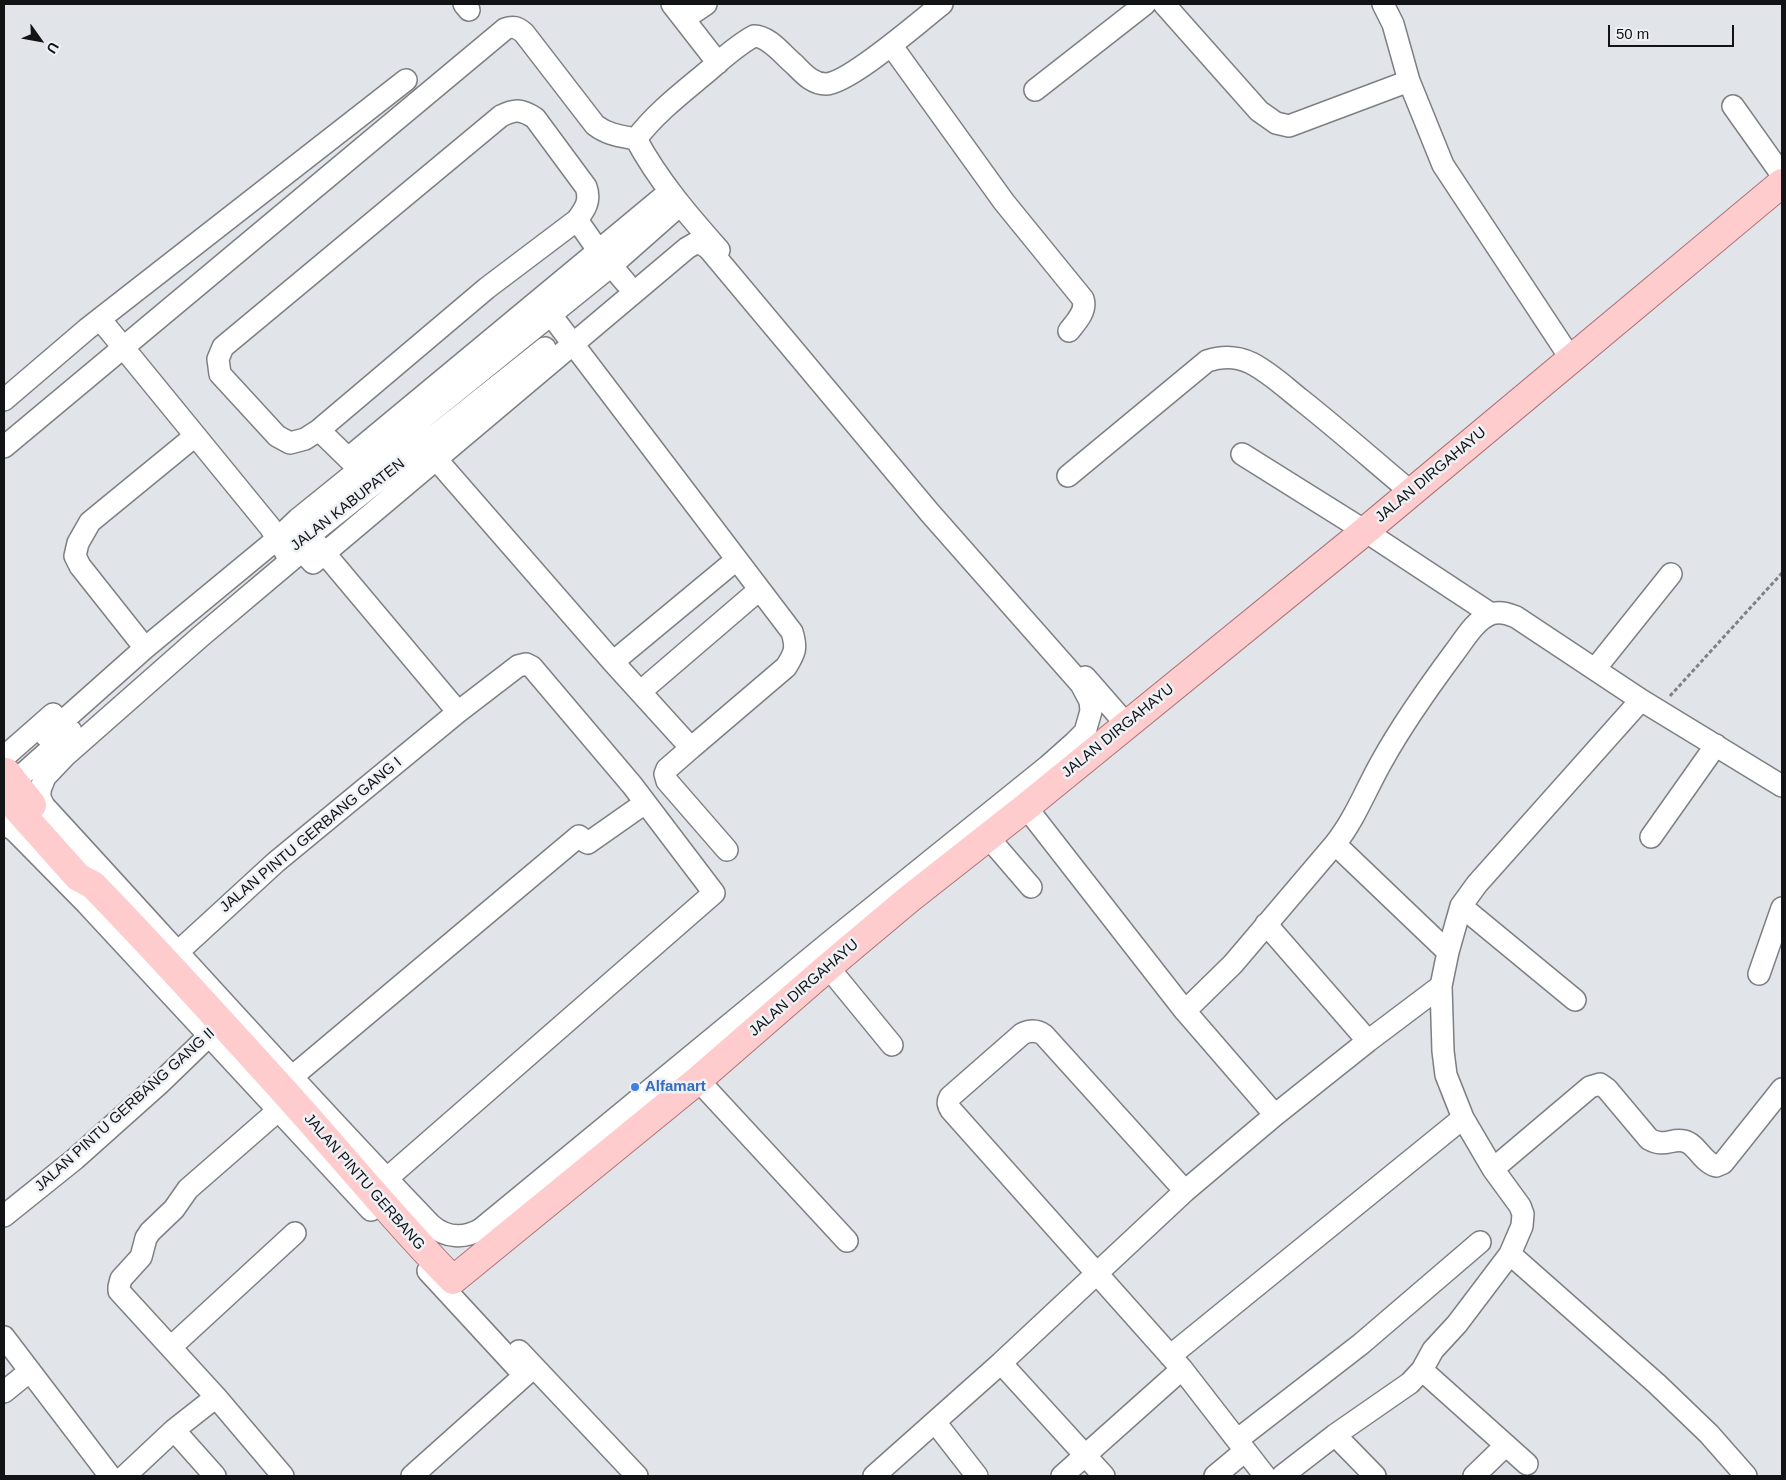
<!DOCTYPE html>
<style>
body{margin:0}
#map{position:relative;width:1786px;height:1480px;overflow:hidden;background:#e1e4e8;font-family:Helvetica,sans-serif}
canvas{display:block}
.frame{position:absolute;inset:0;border:5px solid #121315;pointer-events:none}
.north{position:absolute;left:15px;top:15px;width:50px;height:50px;-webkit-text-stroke:4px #eef1f5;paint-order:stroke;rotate:122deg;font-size:14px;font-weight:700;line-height:20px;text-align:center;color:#121315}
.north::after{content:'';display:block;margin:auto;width:18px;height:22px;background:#121315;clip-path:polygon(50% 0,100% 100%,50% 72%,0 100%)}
.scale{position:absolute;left:1608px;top:25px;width:126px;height:22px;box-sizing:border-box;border:2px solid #121315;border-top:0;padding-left:6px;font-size:15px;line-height:18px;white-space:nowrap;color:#121315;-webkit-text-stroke:4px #eef1f5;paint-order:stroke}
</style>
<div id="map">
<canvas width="1786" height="1480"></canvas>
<div class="frame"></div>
<div class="north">U</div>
<div class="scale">50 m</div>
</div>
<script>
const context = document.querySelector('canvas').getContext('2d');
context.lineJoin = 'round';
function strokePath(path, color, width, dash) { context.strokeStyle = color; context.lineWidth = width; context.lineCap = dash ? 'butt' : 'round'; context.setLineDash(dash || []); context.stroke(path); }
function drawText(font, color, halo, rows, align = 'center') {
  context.font = font + ' Helvetica,sans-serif'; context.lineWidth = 5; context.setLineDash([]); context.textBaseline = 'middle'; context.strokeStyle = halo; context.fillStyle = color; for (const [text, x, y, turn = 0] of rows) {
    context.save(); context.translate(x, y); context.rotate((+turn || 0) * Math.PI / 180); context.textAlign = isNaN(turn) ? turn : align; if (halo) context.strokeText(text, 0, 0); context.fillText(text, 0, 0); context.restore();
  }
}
const path = new Path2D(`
 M1670,696l112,-123`);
const minor = new Path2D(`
 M464,4l5,6
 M672,4l46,59
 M1164,4l95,107 17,12 13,3 120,-45
 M1383,4l10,20 16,57 34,84 128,194
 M684,19l22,-15
 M891,45l113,157 79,97c4,12 -7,23 -14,32
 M1035,90l110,-86
 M1733,106l49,69
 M701,243l8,6 221,264 151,171 9,17 1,10 -6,21 -10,10 -27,24 -217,175 -350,288c-17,10 -35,9 -50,-4 -132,-137 -258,-279 -387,-419l-4,-8v-8l5,-13 21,-22 134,-118 102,-86 11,12 374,-315 7,-4z
 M719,250c-31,-35 -61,-70 -83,-111 18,-24 42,-43 65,-62 17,-14 34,-31 53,-41 15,0 29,19 40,28 9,9 18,20 32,20 24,-1 94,-63 116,-80
 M100,319l170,208 14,23
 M4,400l83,-71 319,-249
 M416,423l12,18 8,18 177,203 78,86 95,-81c9,-14 11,-19 6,-35l-241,-317
 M319,430l-14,9 -15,4 -13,-7 -57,-62 -2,-15 5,-12 278,-231c14,-7 20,-7 34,2l51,69c5,14 -1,22 -9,33
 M4,447l501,-418c8,-3 12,-2 19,4l71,92c13,10 25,11 41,14
 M1242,454l123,77 126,83
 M352,455l317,-263
 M359,469l-40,-39 168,-142 90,-68 21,30 28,33
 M1068,476l139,-115c15,-5 29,-5 44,2 18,9 34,24 49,36 38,30 74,62 111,93
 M316,543l142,169
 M286,554l259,-206
 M145,648l-65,-82 -5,-10 3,-13 12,-21 105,-86
 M613,662l123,-102
 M1595,669l76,-95
 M1085,677l41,47
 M640,692l119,-102
 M46,736l99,-88 132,-109 21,-20 313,-253 69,-61
 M691,748l-24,21 -2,5 2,7 60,69
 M4,757l49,-43
 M14,782l57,-51
 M1026,807l159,204 90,104
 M4,823l11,8 72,73 284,306
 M988,837l43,50
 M1651,837l65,-92
 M1335,844l113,108
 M1461,906l114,94
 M1266,924l102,117
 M167,962l109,-100 182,-150 60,-46 8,-2 6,3 100,118 82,108 -338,295
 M828,967l64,78
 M1759,974l23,-66
 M1185,1011l48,-47 102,-120c20,-25 31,-55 47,-83 21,-38 46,-73 72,-108 10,-13 21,-33 37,-39 8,-3 18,0 25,3l125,83 141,86
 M698,1080l149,161
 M280,1087l299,-251 7,6 2,1 57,-40
 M1493,1169l97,-82 10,-3 7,5 42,50c16,9 22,-1 35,2 13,3 18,21 32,25l7,-3 59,-74
 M1185,1191l-141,-156c-7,-5 -14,-5 -22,-1l-72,63c-3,5 -2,8 1,13l231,259 83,107
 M4,1216l71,-57 84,-75 60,-58
 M1510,1254l147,130 52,50 37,42
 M428,1271l96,104
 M4,1337l106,139
 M171,1347l124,-114
 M519,1351l118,125
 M1170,1356l293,-238 -17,-43 -3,-24 -2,-65 7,-34 13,-46 16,-22 164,-184
 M1001,1363l103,113
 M1422,1370l105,94
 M4,1392l26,-21
 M935,1422l42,54
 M174,1430l41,46
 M1335,1435l40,41
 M1237,1440l124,-96 119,-102
 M125,1476l49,-46 42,-33
 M283,1476l-67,-79 -97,-106v-4l2,-8 20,-22 5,-19 4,-6 24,-23 14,-20 101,-88
 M412,1476l122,-109
 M874,1476l127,-113 184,-172 90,-76 93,-74 73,-55
 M1062,1476l120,-107
 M1215,1476l30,-25
 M1282,1476l53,-41 75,-52 12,-13 11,-20 24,-26 53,-70 12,-28 1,-12 -3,-8 -27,-37 -30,-51
 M1474,1476l32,-31`);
const major = new Path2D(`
 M4,773l2,-1 26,33
 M4,794l74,83 15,8c68,70 133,142 198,214 54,60 105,123 162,181l245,-200 130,-113 81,-68 117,-92 339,-276 417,-348`);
const markers = [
 [635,1087,5,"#3f7fe0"]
];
const streetNames = [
 ["JALAN DIRGAHAYU",1431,475,-40],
 ["JALAN KABUPATEN",348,505,-38],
 ["JALAN DIRGAHAYU",1118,731,-39],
 ["JALAN PINTU GERBANG GANG I",311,835,-40],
 ["JALAN DIRGAHAYU",804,988,-41],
 ["JALAN PINTU GERBANG GANG II",125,1110,-42],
 ["JALAN PINTU GERBANG",364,1182,49]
];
const shopNames = [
 ["Alfamart",645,1087]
];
strokePath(minor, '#7d7f83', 24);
strokePath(major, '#ac7578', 30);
strokePath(path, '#7f8184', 3, [4, 2.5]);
strokePath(minor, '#fff', 21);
strokePath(major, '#ffccce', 28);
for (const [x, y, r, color] of markers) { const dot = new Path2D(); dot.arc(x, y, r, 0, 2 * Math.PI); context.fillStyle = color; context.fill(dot); strokePath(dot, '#eef1f5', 2); }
drawText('15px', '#121315', '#eef1f5', streetNames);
drawText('bold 15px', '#366cbe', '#eef1f5', shopNames, 'left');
</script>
